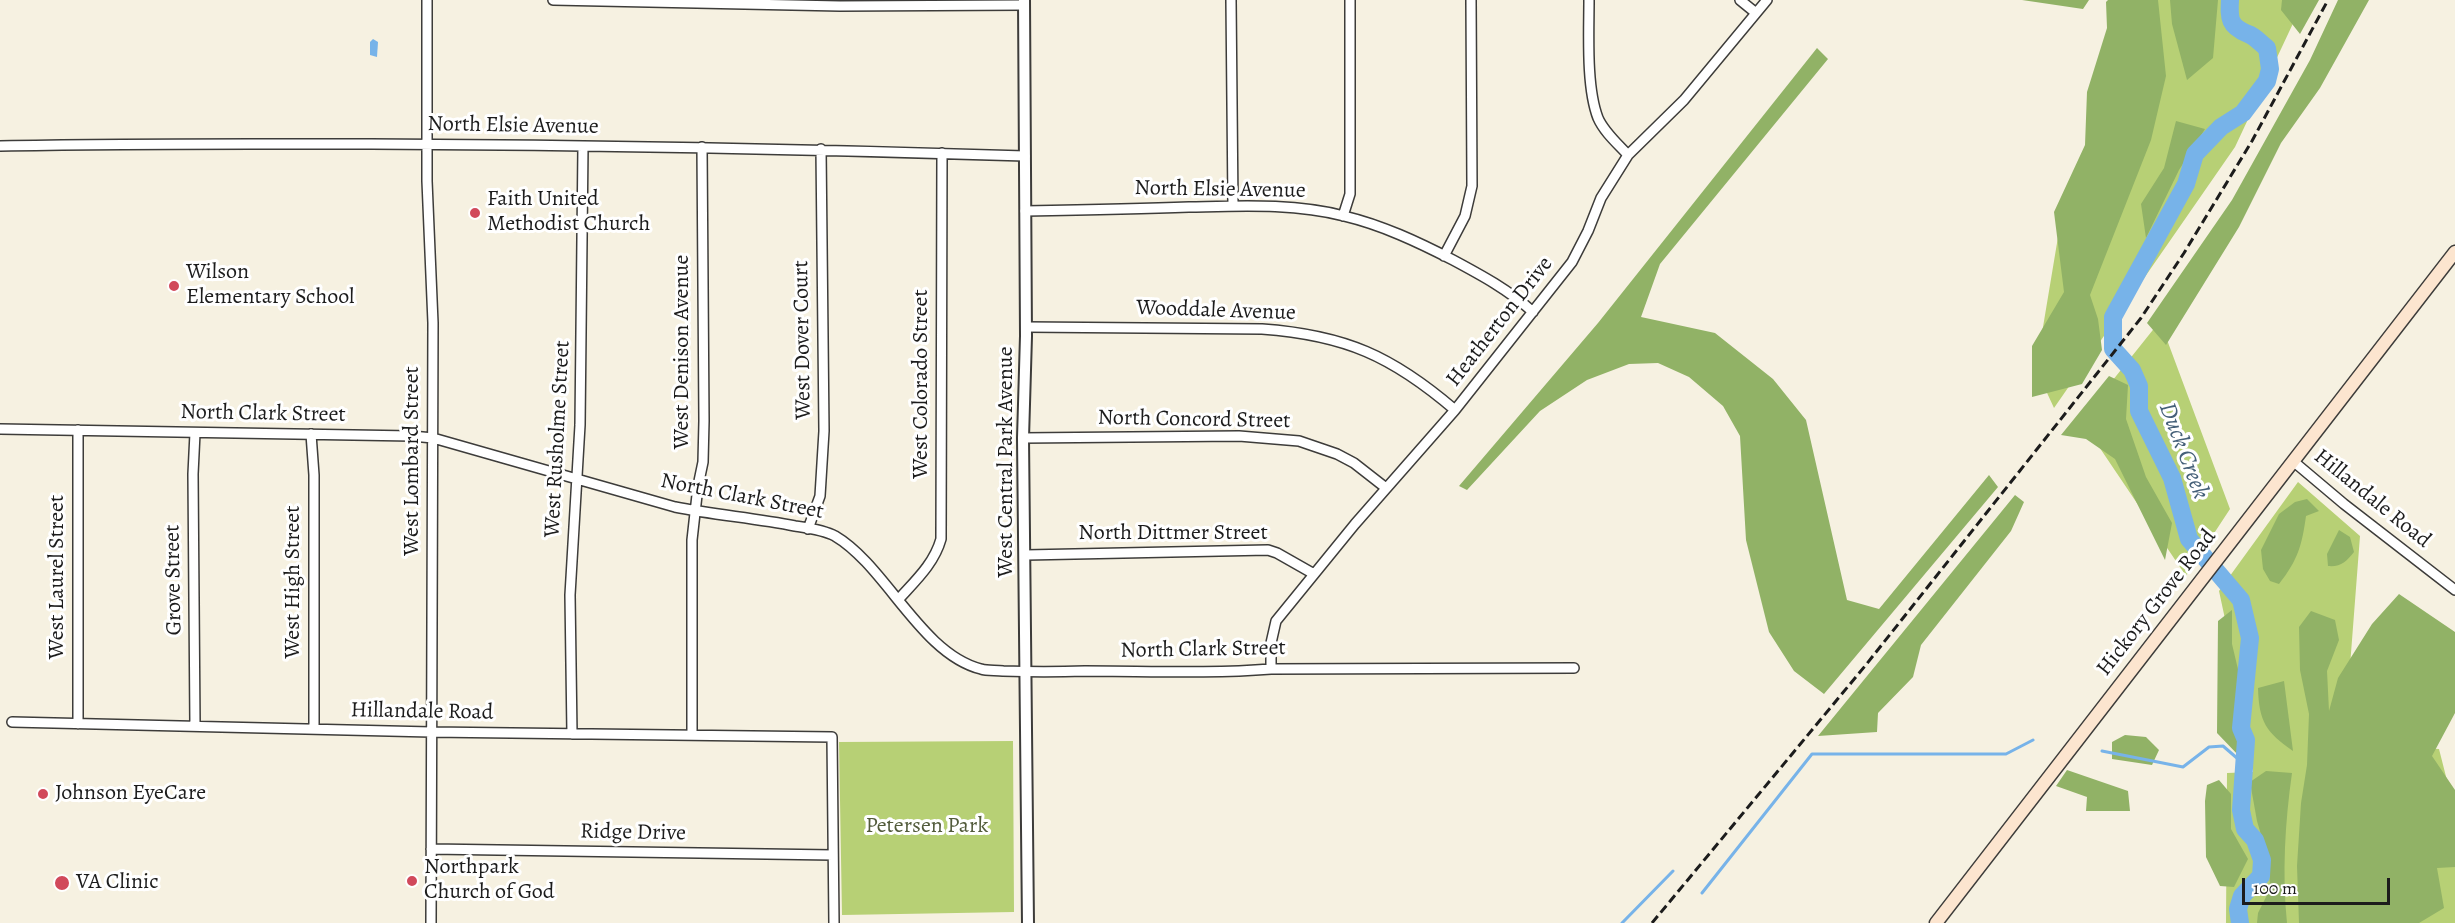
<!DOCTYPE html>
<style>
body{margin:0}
#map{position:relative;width:2455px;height:923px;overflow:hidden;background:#f6f1e1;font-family:Alegreya,serif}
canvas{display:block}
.scale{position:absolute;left:2242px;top:878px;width:148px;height:27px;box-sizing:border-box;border:3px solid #1c1c1c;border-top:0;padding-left:8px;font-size:18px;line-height:21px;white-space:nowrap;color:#1c1c1c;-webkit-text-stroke:4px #fff;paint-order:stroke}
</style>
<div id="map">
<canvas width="2455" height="923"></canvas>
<div class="scale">100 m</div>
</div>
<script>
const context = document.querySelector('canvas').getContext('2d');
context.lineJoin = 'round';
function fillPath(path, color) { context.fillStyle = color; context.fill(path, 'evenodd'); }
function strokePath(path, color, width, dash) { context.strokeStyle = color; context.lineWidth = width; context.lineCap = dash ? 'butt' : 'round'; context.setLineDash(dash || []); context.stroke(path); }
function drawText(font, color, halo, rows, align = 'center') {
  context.font = font + ' Alegreya,serif'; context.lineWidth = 6; context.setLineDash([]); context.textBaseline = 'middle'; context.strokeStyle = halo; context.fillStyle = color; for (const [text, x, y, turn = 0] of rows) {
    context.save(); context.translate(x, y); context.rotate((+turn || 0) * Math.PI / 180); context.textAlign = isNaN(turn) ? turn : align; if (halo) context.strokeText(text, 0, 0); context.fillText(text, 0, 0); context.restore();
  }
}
const green = new Path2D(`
 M2130,0h174l-69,147 -181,261 -18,-39 27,-162 59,-133z
 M2160,321l70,188 -44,67 -105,-156z
 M2298,482l62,54 -16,208 95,5 16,63v111h-229l1,-150 26,-1v-23l-34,-158z
 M1013,741l1,171 -172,3 -3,-173z`);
const forest = new Path2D(`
 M2022,0h67l-6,9z
 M2108,0h50l8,76 -15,64 -61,155 8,24 4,31 -20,34 -50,13v-51l32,-54 -10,-80 31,-67 2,-53 20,-64 -1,-26z
 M2170,0h48l-5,58 -26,22 -15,-56z
 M2282,0h37l-19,34 -19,-24z
 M2338,0h31l-49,88 -39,55 -42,84 -73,118 -19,-22 85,-123 78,-140z
 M1817,48l11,11 -168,205 -19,53 74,16 58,46 33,41 41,180 32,9 110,-134 9,12 -174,207 -30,-23 -25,-39 -23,-92 -6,-104 -17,-30 -34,-29 -31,-14 -29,1 -42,16 -47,31 -73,79 -8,-4 139,-163z
 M2176,121l29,8 -26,41 -33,68 -5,-34 23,-36z
 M2109,376l19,9 -2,34 20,58 26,46 -7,37 -50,-101 -29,-20 -25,-4z
 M2015,495l9,7 -13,29 -90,114 -8,32 -35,36 -1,19 -59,4z
 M2307,499l12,12 -13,5c-4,29 -8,44 -27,68l-9,-3 -7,-12 -2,-19 18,-36 16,-12z
 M2339,530l11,7 4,15c-8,10 -13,15 -26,14l-1,-12z
 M2399,594l56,38v81l-23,43 23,34v77l-18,1 7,40 -25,15h-120l-2,-57 4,-63 6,-38 2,-51 -9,-44 -1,-43 12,-16 24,9 4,20 -12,31 2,40 9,-33 34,-54z
 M2232,610v34l9,38 -4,43 12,31 -9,1 -23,-24 1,-112z
 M2284,681l9,70c-27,-19 -34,-29 -35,-63z
 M2125,735l21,2 13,13 -7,15 -40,-6v-17z
 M2067,770l61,21 2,20h-44l1,-14 -31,-11z
 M2266,771l26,2c-7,49 -10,101 -5,150h-30l1,-10 12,-24 -1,-27 -12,-41 -7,-39z
 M2219,780l12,14v35l17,30 -14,28 -14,-1 -14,-29 -1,-56 2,-16z`);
const water = new Path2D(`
 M373,39l5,3 -1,15 -7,-2v-13z`);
const stream = new Path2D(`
 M2102,751l81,16 26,-20 14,-1 22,19
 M1702,893l110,-139h194l27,-14
 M1622,923l51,-52`);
const river = new Path2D(`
 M2230,0c-1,19 -1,26 18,34 7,2 13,10 19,14l3,21 -3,12 -24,32 -22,14 -26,27 -9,30 -73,133v32l19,21 7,16v25l33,67 17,61 52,61 9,38 -9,90 5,12 -5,70 4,19 10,11 7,20 -1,16 -19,20 -4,13 2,14`);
const minor = new Path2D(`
 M427,0v181l6,142 -2,600
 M553,0l287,6 184,-1
 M1231,0l2,206
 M1589,0c0,33 -3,87 9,118 6,14 20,26 30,37
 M1740,0l16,13
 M0,146c124,-3 247,-2 371,-2 218,1 436,5 654,12
 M1025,211c55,-1 110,-2 164,-4 51,-1 105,-4 155,9 38,9 74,26 109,44 28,15 56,30 80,52
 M1343,216l7,-22v-194
 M1444,256l21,-40 7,-30 -1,-186
 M1026,327l236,2c83,6 130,27 193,81
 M0,429l412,7 21,2 242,69c40,8 80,11 120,19 13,2 29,4 40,10 51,30 86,118 146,133 6,2 15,1 22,2 27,1 55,1 82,0 62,0 124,3 186,-2l303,-1
 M78,430v294
 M195,433l-2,41 2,252
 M311,434l3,41v254
 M1023,438l216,-2 60,5 38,13 17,9 32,25
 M2293,461l51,43 111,86
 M808,529l12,-33 4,-65 -3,-282
 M1026,555l242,-5 9,3 37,21
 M898,600c17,-19 36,-36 43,-61l1,-386
 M1271,669v-26l5,-22 79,-97 100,-114 117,-148 16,-31 13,-33 27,-43 56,-55 83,-100
 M12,722l419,10 401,5 2,186
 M572,734l-2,-139 10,-170 3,-279
 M692,735v-195l6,-54 5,-24 1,-41 -2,-274
 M431,849l402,6`);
const tertiary = new Path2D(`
 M1024,0l2,336 -3,102 5,485`);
const secondary = new Path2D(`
 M1936,923l519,-671`);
const rail = new Path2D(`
 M1652,923l213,-257 276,-348 43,-65 68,-112 76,-141`);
const markers = [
 [475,213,6,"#d1495b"],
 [174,286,6,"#d1495b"],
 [43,794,6,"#d1495b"],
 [412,881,6,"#d1495b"],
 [62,883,8,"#d1495b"]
];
const streetNames = [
 ["North Elsie Avenue",513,126,1],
 ["North Elsie Avenue",1220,190,1],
 ["Wooddale Avenue",1216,311,2],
 ["Heatherton Drive",1500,322,-52],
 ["West Dover Court",803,340,-91],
 ["West Denison Avenue",683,352,-90],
 ["West Colorado Street",922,384,-90],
 ["North Clark Street",263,414,1],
 ["North Concord Street",1194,420,1],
 ["West Rusholme Street",558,439,-87],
 ["West Lombard Street",413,461,-90],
 ["West Central Park Avenue",1007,462,-90],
 ["North Clark Street",742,497,11],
 ["Hillandale Road",2372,499,39],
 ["North Dittmer Street",1173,534],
 ["West Laurel Street",58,577,-90],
 ["Grove Street",174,580,-91],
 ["West High Street",294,582,-90],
 ["Hickory Grove Road",2157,603,-52],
 ["North Clark Street",1203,650,-1],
 ["Hillandale Road",422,712,1],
 ["Ridge Drive",633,833,1]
];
const poiNames = [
 ["Faith United",487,200],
 ["Methodist Church",487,225],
 ["Wilson",186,273],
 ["Elementary School",186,298],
 ["Johnson EyeCare",55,794],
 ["Northpark",424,868],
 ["Church of God",424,893],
 ["VA Clinic",76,883]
];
const parkNames = [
 ["Petersen Park",927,827]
];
const waterNames = [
 ["Duck Creek",2183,451,69]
];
fillPath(green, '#b7d075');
fillPath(forest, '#91b266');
fillPath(water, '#77b3e9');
strokePath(stream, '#77b3e9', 3);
strokePath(river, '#77b3e9', 18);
strokePath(minor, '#3d3c3a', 12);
strokePath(tertiary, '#3d3c3a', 14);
strokePath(secondary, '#3d3c3a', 15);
strokePath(minor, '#fff', 9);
strokePath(tertiary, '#fff', 10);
strokePath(secondary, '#fce5cf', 12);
strokePath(rail, '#1c1c1c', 3, [9, 4.5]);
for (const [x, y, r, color] of markers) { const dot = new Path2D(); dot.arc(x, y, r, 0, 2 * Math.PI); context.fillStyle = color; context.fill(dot); strokePath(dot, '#fff', 2); }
drawText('22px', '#1c1c1c', '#fff', streetNames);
drawText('22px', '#1c1c1c', '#fff', poiNames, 'left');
drawText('22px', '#525b3b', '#fff', parkNames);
drawText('italic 24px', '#456078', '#fff', waterNames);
</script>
